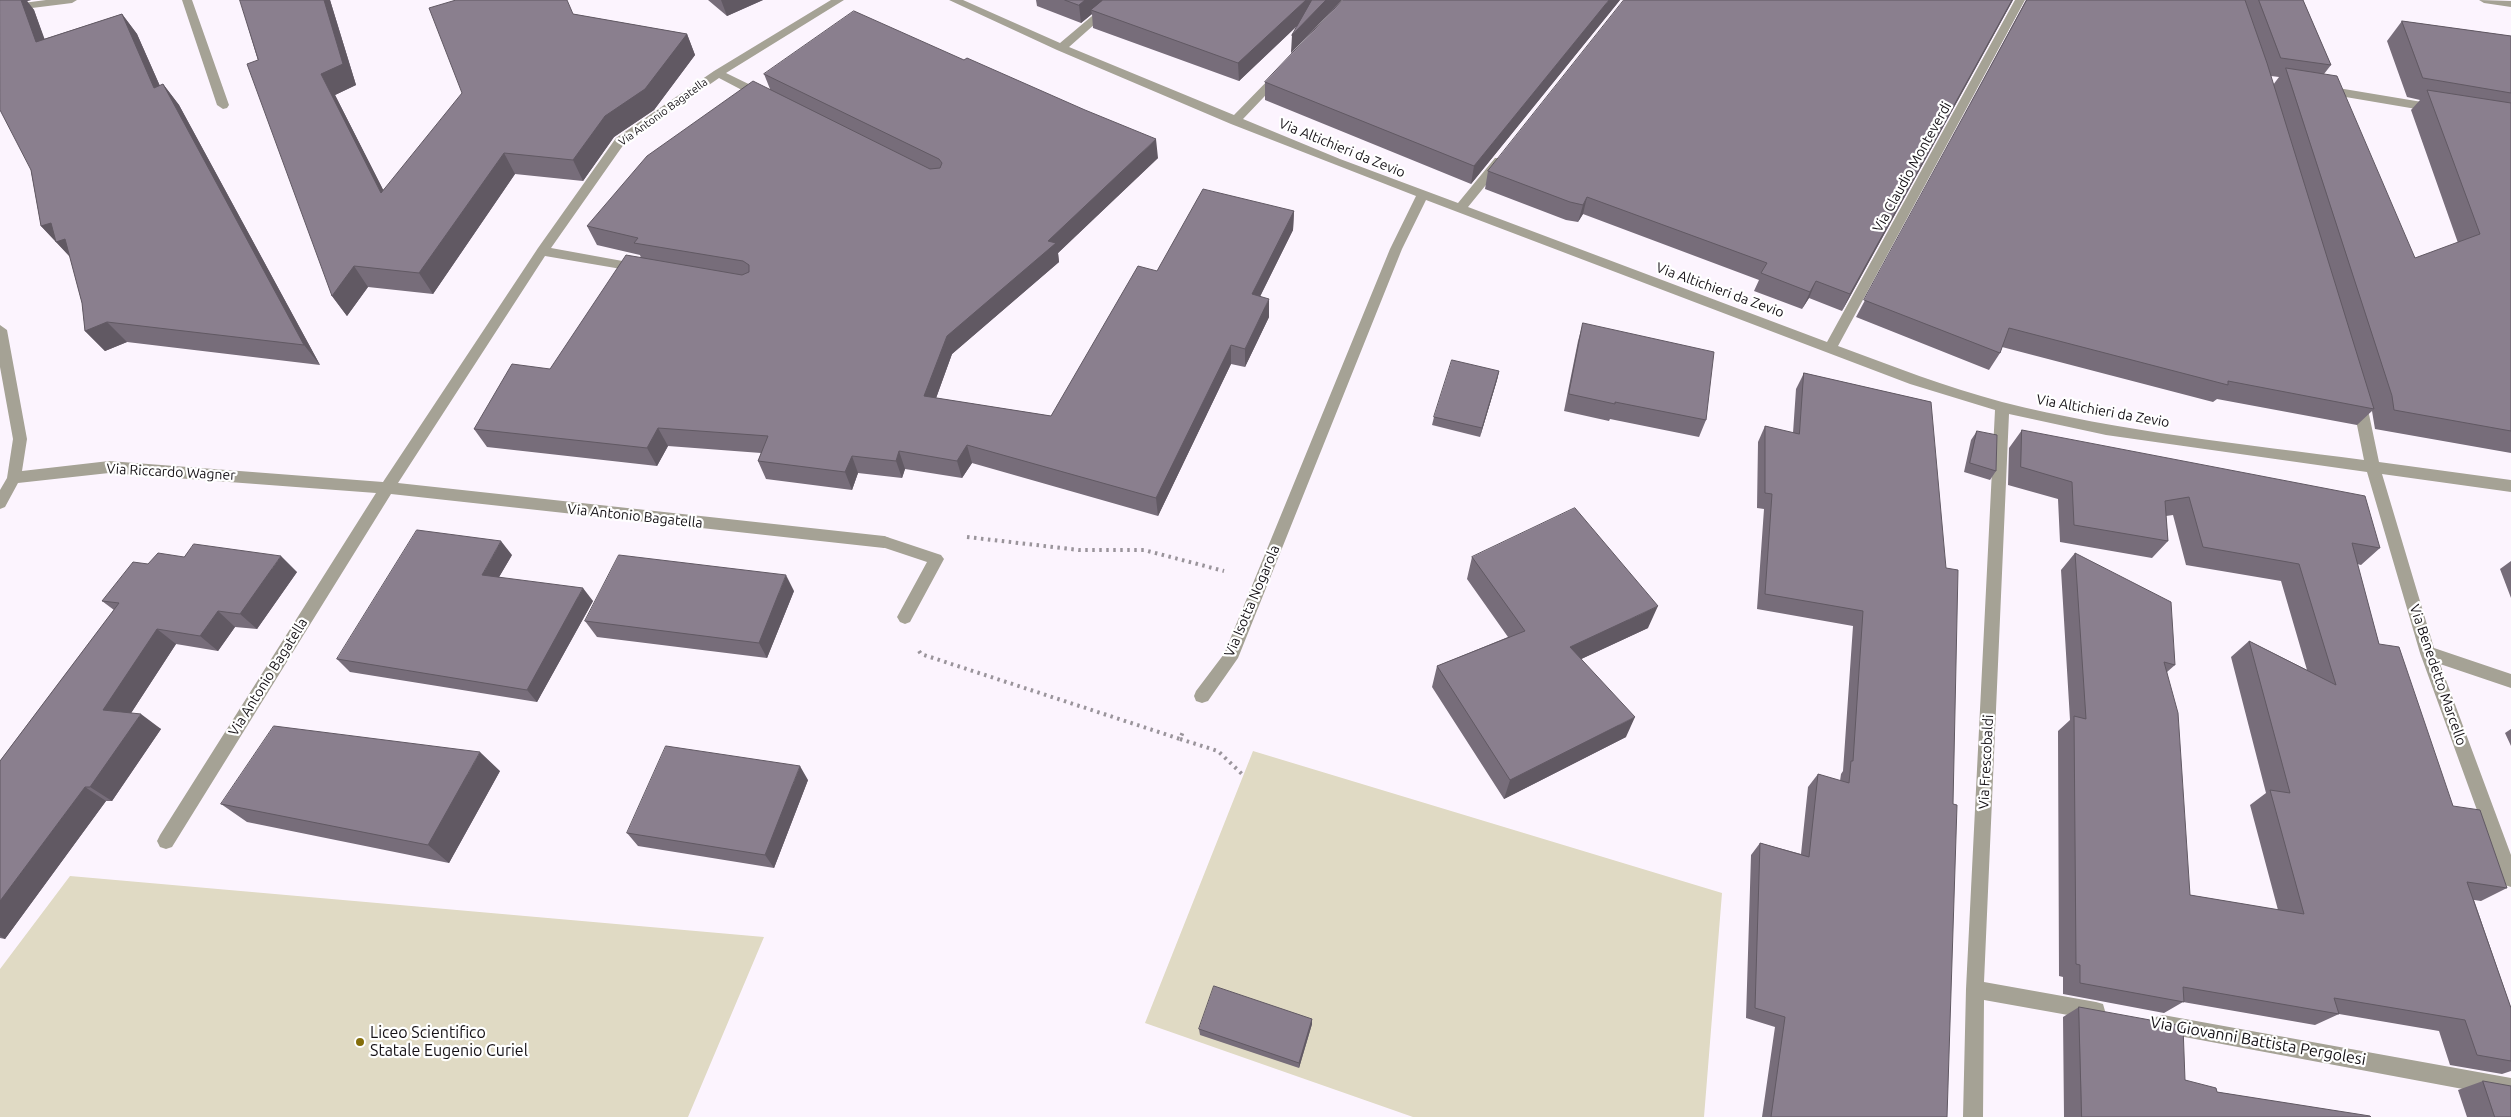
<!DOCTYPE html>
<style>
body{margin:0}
canvas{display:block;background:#fcf4fe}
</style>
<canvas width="2511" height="1117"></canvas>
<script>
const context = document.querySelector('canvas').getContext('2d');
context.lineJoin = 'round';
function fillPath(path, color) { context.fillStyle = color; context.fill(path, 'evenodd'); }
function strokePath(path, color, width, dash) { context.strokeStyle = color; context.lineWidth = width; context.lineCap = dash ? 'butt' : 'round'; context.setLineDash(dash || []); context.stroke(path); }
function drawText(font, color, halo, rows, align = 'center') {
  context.font = font + ' Ubuntu,sans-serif'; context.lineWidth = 4.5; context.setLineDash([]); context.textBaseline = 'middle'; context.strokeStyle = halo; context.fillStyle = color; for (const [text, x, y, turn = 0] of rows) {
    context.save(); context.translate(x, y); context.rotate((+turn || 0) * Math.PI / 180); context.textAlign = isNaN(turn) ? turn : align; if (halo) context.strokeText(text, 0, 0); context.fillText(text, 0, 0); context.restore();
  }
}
const green = new Path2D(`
 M1253,751l469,142 -18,224h-291l-268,-94z
 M70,876l694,61 -76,180h-688v-148z`);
const path = new Path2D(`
 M967,537l112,13h65l80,21
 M919,651l2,3 259,85 4,-10
 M1180,739l38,12 25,24`);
const lane = new Path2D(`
 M884,536l57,19 3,4 -34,63 -5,2 -5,-2 -3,-5 30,-55 -48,-16 -2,-4 2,-4z`);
const street = new Path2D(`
 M46,0h31l-5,3 -72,9v-6z
 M182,0h10l37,105 -2,3 -4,1 -6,-4z
 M831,0h13l-118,73 41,20v6h-8l-40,-21 -95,66 -73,104 88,16 5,1 1,3 -1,3 -5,1 -94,-16 -147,227 486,53 5,2 2,4 -2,4 -5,2 -493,-54 -219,353 -6,2 -6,-2 -3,-6 3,-6 216,-342 -267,-20 -91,10 -13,24 -5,2v-19l7,-12 6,-39 -13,-72v-42l7,5 20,109 -5,32 87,-10 274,21 155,-234 78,-110 98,-67z
 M949,0h14l97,43 51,-43h11l-53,47 165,68 41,-42h8v4l-40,42 97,40 118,44 37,-45h8v6l-35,43 359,135 188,-342h10l-187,346c54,20 108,41 164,56 119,30 242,42 362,58l-12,-60 7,-5 7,5 13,62 132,18v12l-129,-18 52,174 77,26v14l-71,-24 71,191v32l-6,-2 -3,-6 -82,-226 -53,-181 -261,-37 -97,-21 -25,568 112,20 7,2 2,7 -2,7 -7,2 -112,-20 -1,117h-20l3,-128 29,-579 -85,-26 -484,-184 -24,49 -164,409 -30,43 -6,2 -6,-2 -2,-5 2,-5 28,-37 166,-405 26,-53 -185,-72 -174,-74z
 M2479,0l32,1v6l-27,-4z
 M2326,86l108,18 6,4 -6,4 -112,-19v-6z
 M2163,1015l348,63v20l-348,-65 -7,-2 -2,-7 2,-7z`);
const wall = new Path2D(`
 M0,0h31l-4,1 7,9 10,29 78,-25 15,20 23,52 3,-2 16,21 141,260 -193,-23 -22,9 -20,-20 -3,-28 -12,-46 -29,-31z
 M240,0h90l26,85 -21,10 48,95 190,-176 114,20 8,21 -41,55 -40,27 -31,44 -68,-7 -82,120 -65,-7 -21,29 -15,-20 -74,-236z
 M708,0h55l-36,16z
 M1036,0h306l-51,53 6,-27 -58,55 -146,-53 -1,-14 -11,9 -44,-17z
 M1620,0l-149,184 -206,-84v-18z
 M2013,0l-171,311 -33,-13 -7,11 -48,-18 5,-11 -176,-66 -5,8 -12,-2 -81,-31 3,-18z
 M2026,0h277l28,65 -7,9 91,184 43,-15 -47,-133 9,-10 -13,-3 -20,-56 15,-20 109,15v417l-136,-24 -3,-18 -15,14 -140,-26 -4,3 -211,-55 -2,6 -11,17 -133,-53zM2271,76l8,1 -6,8z
 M764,74l394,84 -100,95 1,9 -107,92 -16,44 115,18 106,-145 137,-60 -1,19 -33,66 9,21 -24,50 -14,-3 -73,152 -186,-53 -10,15 -57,-9 -3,9 -44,-5 -6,17 -86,-11 -8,-18 3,-8 -93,-7 -11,20 -170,-19 -13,-18 76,-60 91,-111 -1,-3 -43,-10 -10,-19 183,-137z
 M1583,323l123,97 -7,17 -89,-18 -1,2 -45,-10 14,-70z
 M1499,371l-2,9 -17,57 -48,-12 2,-8z
 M1804,373l127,29 16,715h-185l13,-90 -29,-9 5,-163 9,-12 41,11 7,-67 10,-13 22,7 1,-7 2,-3 10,-145 -96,-17 7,-100 -7,-1 1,-66 7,-16 28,7 3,-44z
 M2022,430l358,118 -19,17 -4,-1 22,80 74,162 54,82 -26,13 -7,-1 37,108v63l-9,3 -52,-9 -11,-34 -100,-17 -24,11 -132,-23 -19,11 -101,-19v-17l-4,-1 -1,-245 12,-11 -9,-150 14,-17 100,112 -8,7 23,223 88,15 -28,-105 16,-12 -35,-136 18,-16 58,29 -26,-89 -95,-16 -13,-50 -7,1 2,25 -16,17 -92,-16 -2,-43 -50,-14 1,-37z
 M1977,431l19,40 -6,9 -26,-8 7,-32z
 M512,555l-13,22 94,24 -56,101 -187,-30 -13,-13z
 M184,557l113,15 -40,57 -22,-2 -17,24 -42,-7 -45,69 30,16 -49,72h-6l-101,138 -5,-1v-177l114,-151 -12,-9 46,-37z
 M1472,557l176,71 -67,31 45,78 -122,62 -72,-112 5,-21 71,-29 -41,-58z
 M2511,561v37l-11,-29z
 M794,591l-27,67 -170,-21 -12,-16z
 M2511,729v17l-6,-13z
 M500,771l-51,92 -202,-41 -26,-18z
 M808,780l-34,88 -136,-22 -11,-13z
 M2079,1007l106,73 32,12 154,25h-307l-1,-100z
 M1312,1019v5l-13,44 -99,-33 -1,-6z
 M2483,1081l28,36h-44l-9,-27z`);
const shadedWall = new Path2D(`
 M0,0h31l-4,1 7,9 19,52z
 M324,0h6l26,85 -21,10 60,118 -14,-20 -60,-119z
 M721,0h42l-36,16z
 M1085,0h23l-17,10 1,4 -11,9 -2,-18z
 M1306,0h12v6l-79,75 -1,-18z
 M1326,0h16l-51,53 1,-18z
 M1609,0h11l-149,184 3,-18z
 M2012,0h1l-171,311 8,-17z
 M122,14l15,20 33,75 -16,-21z
 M687,34l8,21 -41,55 -40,27 -31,44 -10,-21 32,-44z
 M163,84l16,21 141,260 -16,-20z
 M1156,139l2,19 -100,95 1,9 -107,92 -22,61 -6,-19 23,-60z
 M504,153l11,21 -82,120 -14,-21z
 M1587,197l-4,17 -5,8 5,-17z
 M1294,211l-1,19 -41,83v-19z
 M51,223l33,36 -9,3 -34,-36z
 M354,266l14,21 -21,29 -15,-20z
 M1816,281l-7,17 -7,11 8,-17z
 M1269,299v18l-24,50v-18z
 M107,322l20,20 -22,9 -20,-20z
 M1231,345v19l-73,152 -2,-18z
 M1499,371l-2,9 -17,57 2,-9z
 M658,428l10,18 -11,20 -10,-18z
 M967,445l5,18 -10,15 -5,-17z
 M899,451l6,18 -3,9 -6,-17z
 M852,456l6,17 -6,17 -7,-18z
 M501,541l11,14 -20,34 -10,-14z
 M281,556l16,16 -40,57 -17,-15z
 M786,575l8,16 -27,67 -8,-15z
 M583,588l10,13 -56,101 -10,-12z
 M1658,606l-10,22 -86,40 8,-21z
 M218,611l17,16 -17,24 -18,-15z
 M157,629l19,15 -52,80 -21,-14z
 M141,714l20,15 -49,72 -22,-14z
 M1635,717l-9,20 -122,62 6,-19z
 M480,752l20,19 -51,92 -21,-18z
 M800,766l8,14 -34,88 -9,-13z
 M85,787l21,14 -101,138 -5,-3v-35z
 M1312,1019v5l-13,44v-5z`);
const building = new Path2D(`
 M0,0h21l15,42 86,-28 32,74 9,-4 141,261 -197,-23 -22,9 -3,-28 -17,-64 -9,3 -5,-19 -10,3 -10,-56 -31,-60z
 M240,0h84l19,64 -22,10 60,119 81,-100 -33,-85 27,-8h111l6,14 114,20 -42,55 -40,27 -32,44 -69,-7 -85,120 -65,-7 -22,30 -85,-232 11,-4z
 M1065,0h20l-6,5z
 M1103,0h203l-68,63 -147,-53z
 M1312,0h14l-34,35z
 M1343,0h266l-135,166 -209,-84z
 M1624,0h388l-162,294 -34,-13 -6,11 -49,-19 6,-10 -180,-66 -4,8 -13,-3 -82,-31z
 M2027,0h218l22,63 107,346 -146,-28v4l-219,-57 -9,25 -136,-53z
 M2259,0h44l28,65 -50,-7z
 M854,11l110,49 3,-2 118,52 71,29 -108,102 8,2 -109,93 -23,60 127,20 87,-150 19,5 46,-82 91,22 -42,83 17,5 -24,50 -14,-4 -75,153 -189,-53 -10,16 -58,-10 -3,10 -44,-5 -7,16 -87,-11 10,-25 -110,-8 -11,20 -173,-19 38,-65 38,5 76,-114 116,20 7,-3v-7l-6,-4 -109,-18 4,-5 -51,-12 60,-70 106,-75 177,88 10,-1 2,-5 -3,-4 -175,-85z
 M2402,21l109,15v57l-88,-15z
 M2286,68l51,8 78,182 65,-24 -53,-144 84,13v328l-117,-21 -2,-14z
 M1583,323l131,29 -8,68 -91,-18v2l-46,-10z
 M1452,360l47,11 -17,57 -48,-11z
 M1804,373l127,29 15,166 12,2 -5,234 4,1 -10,312h-176l14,-100 -30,-9 5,-165 49,14 9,-83 31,9 2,-22h2l10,-150 -98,-17 7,-100 -7,-1v-67l34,8z
 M2022,430l343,66 15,52 -28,-5 27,101 20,3 54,159 27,4 27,78 -40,-6 44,126v53l-34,-6 -12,-35 -131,-22 5,16 -156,-27 1,15 -104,-19v-18l-4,-1 -2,-248 12,3 -11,-166 96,49 4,63 -11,-3 14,51 12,182 114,19 -34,-124 20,3 -41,-152 87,44 -37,-121 -96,-17 -14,-50 -24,4 3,40 -94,-16 -2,-43 -51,-15z
 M1977,431l20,4 -1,36 -26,-8z
 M1575,508l83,98 -88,41 65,70 -125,63 -73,-114 88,-35 -53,-74z
 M417,530l84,11 -19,34 101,13 -56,102 -190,-31z
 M194,544l87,12 -41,58 -22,-3 -18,25 -43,-7 -54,81 38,4 -51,73h-5l-85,114v-140l119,-158 -17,-2 31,-39 15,2 10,-11 26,4z
 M619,555l167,20 -27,68 -174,-22z
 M274,726l206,26 -52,93 -207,-41z
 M666,746l134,20 -35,89 -138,-22z
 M1214,986l98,33 -13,44 -100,-34z
 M2079,1007l104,19 2,54 31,8 1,4 153,24 1,1h-289z
 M2483,1081l28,5v31h-16z`);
const markers = [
 [360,1042,5,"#846d0a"]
];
const farStreetnames = [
 ["Via Antonio Bagatella",663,112,-36]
];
const streetNames = [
 ["Via Altichieri da Zevio",1342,148,22],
 ["Via Claudio Monteverdi",1912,167,-61],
 ["Via Altichieri da Zevio",1720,290,20],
 ["Via Altichieri da Zevio",2103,411,10],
 ["Via Riccardo Wagner",171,472,3],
 ["Via Antonio Bagatella",635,516,6],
 ["Via Isotta Nogarola",1252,601,-67],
 ["Via Benedetto Marcello",2438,675,71],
 ["Via Antonio Bagatella",268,677,-58],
 ["Via Frescobaldi",1986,762,-87]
];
const nearPoinames = [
 ["Liceo Scientifico",370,1033],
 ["Statale Eugenio Curiel",370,1051]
];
const nearStreetnames = [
 ["Via Giovanni Battista Pergolesi",2258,1041,10]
];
fillPath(green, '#e0dac4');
strokePath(path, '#9a949b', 4, [2.5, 4.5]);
fillPath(lane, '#a5a295');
fillPath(street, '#a5a295');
fillPath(wall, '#776d7a');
fillPath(shadedWall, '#615963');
fillPath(building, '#8a7f8e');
strokePath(building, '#615963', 1);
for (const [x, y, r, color] of markers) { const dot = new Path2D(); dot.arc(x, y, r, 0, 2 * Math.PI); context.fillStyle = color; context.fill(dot); strokePath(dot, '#fff', 2); }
drawText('11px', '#151116', '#fff', farStreetnames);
drawText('14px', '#151116', '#fff', streetNames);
drawText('16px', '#151116', '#fff', nearPoinames, 'left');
drawText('16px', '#151116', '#fff', nearStreetnames);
</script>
